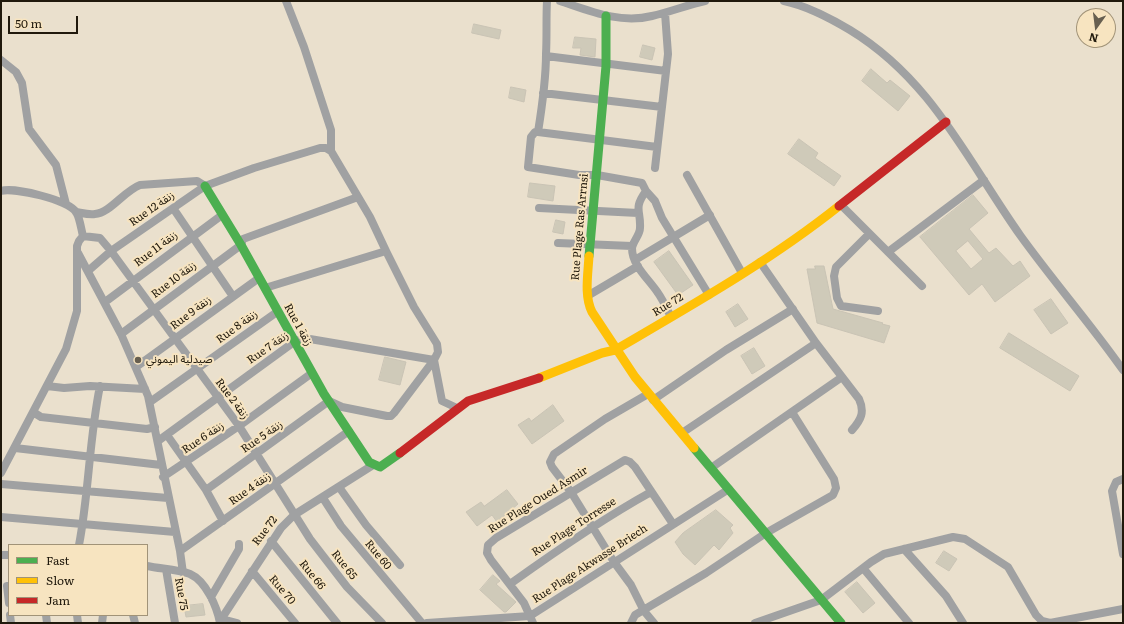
<!DOCTYPE html>
<meta charset="utf-8">
<style>
body{margin:0}
#map{position:relative;width:1124px;height:624px;overflow:hidden;background:#eae0cd;font-family:Literata,serif}
canvas{display:block}
.frame{position:absolute;inset:0;border:2px solid #20190c;pointer-events:none}
.legend{position:absolute;left:8px;top:544px;width:140px;height:72px;box-sizing:border-box;background:#f7e4c0;border:1px solid #a19378;margin:0;padding:5px 7px;list-style:none;font-size:12px;color:#20190c}
.legend li{display:flex;align-items:center;gap:8px;height:20px}
.legend b{width:20px;border:1px solid #a19378}
.north{position:absolute;left:1076px;top:8px;width:40px;height:40px;box-sizing:border-box;background:#f7e4c0;border:1px solid #a19378;border-radius:50%;rotate:194deg;font-size:11px;font-weight:700;line-height:16px;text-align:center;color:#20190c}
.north::after{content:'';display:block;margin:auto;width:14px;height:18px;background:#675f50;clip-path:polygon(50% 0,100% 100%,50% 72%,0 100%)}
.scale{position:absolute;left:8px;top:16px;width:70px;height:18px;box-sizing:border-box;border:2px solid #20190c;border-top:0;padding-left:5px;font-size:12px;line-height:14px;white-space:nowrap;color:#20190c;-webkit-text-stroke:3px #f7e4c0;paint-order:stroke}
</style>
<div id="map">
<canvas width="1124" height="624"></canvas>
<div class="frame"></div>
<ul class="legend">
<li><b style="height:5px;background:#4caf50"></b>Fast</li>
<li><b style="height:5px;background:#ffc107"></b>Slow</li>
<li><b style="height:5px;background:#c62828"></b>Jam</li>
</ul>
<div class="north">N</div>
<div class="scale">50 m</div>
</div>
<script>
const context = document.querySelector('canvas').getContext('2d');
context.lineJoin = 'round';
function fillPath(path, color) { context.fillStyle = color; context.fill(path, 'evenodd'); }
function strokePath(path, color, width, dash) { context.strokeStyle = color; context.lineWidth = width; context.lineCap = dash ? 'butt' : 'round'; context.setLineDash(dash || []); context.stroke(path); }
function drawText(font, color, halo, rows, align = 'center') {
  context.font = font + ' Literata,"Noto Sans Arabic",serif'; context.lineWidth = 4; context.setLineDash([]); context.textBaseline = 'middle'; context.strokeStyle = halo; context.fillStyle = color; for (const [text, x, y, turn = 0] of rows) {
    context.save(); context.translate(x, y); context.rotate((+turn || 0) * Math.PI / 180); context.textAlign = isNaN(turn) ? turn : align; if (halo) context.strokeText(text, 0, 0); context.fillText(text, 0, 0); context.restore();
  }
}
const building = new Path2D(`
 M474,24l27,6 -2,9 -27,-6z
 M575,37l21,2 -1,18 -15,-2 1,-7h-8z
 M643,45l12,3 -3,12 -12,-3z
 M871,69l16,14 3,-3 20,16 -12,15 -36,-30z
 M511,87l15,3 -2,12 -15,-4z
 M799,139l19,14 -3,5 26,18 -7,10 -46,-32z
 M530,183l25,3 -2,15 -25,-4z
 M973,195l15,18 -19,16 20,24 7,-5 17,18 7,-5 10,15 -35,26 -13,-18 -13,11 -49,-58zM968,241l15,18 -12,10 -15,-18z
 M556,220l9,2 -2,12 -10,-2z
 M669,251l24,34 -15,10 -24,-33z
 M815,266h9l9,43 50,14 -1,1 8,2 -6,17 -67,-20 -10,-54h8z
 M1051,299l17,24 -17,11 -17,-24z
 M738,304l10,15 -13,8 -9,-15z
 M1009,333l70,43 -9,15 -70,-43z
 M754,348l11,18 -13,8 -11,-18z
 M385,357l21,5 -6,23 -21,-5z
 M553,405l11,16 -32,23 -14,-19 11,-7 2,3z
 M507,490l11,14 -21,18 -5,-7 -15,11 -11,-14 15,-10 3,4z
 M716,510l17,15 -3,3 3,5 -14,17 -5,-5 -19,20 -12,-11 -8,-12 8,-9z
 M944,551l13,8 -8,12 -13,-8z
 M493,575l7,6 -4,3 20,18 -10,10h-2l-24,-22z
 M857,582l18,21 -12,10 -18,-21z
 M203,604l2,11 -19,2 -2,-11z`);
const street = new Path2D(`
 M547,1c-1,18 0,35 -1,53 0,26 -4,53 -8,78h-3l-4,5 -3,30 51,8h18l45,8 4,8c-13,18 -5,19 -6,37 0,7 -7,13 -8,20 0,18 17,31 26,45 5,7 9,16 13,24
 M560,1c30,10 60,23 92,15 18,-4 35,-11 53,-15
 M784,1c24,5 46,17 66,29 82,50 117,130 170,205 33,46 70,88 103,135
 M546,56l120,15
 M1,60l15,12 6,11 7,46 27,36 10,39
 M543,93l119,14
 M538,132l119,15
 M655,168l13,-114 -3,-41
 M687,175l55,98
 M1,191c13,-4 68,9 75,21 4,6 5,17 7,24
 M646,191l9,10 7,17 47,77
 M842,206l80,80
 M173,208l59,87
 M539,208l99,5
 M76,212c6,1 13,3 19,2 15,-1 29,-23 45,-29l57,-4 8,5
 M869,234l-33,33 -2,9 3,22 4,8 37,5
 M83,236l17,2 11,13 128,175 71,113 37,48 35,36
 M558,243l74,3
 M888,252l96,-72
 M78,253l43,81 27,62 32,155
 M635,260l75,-45
 M760,262l56,81 43,56c6,13 2,21 -7,31
 M88,271l23,-20 94,-65 49,-18 66,-20h6l5,3
 M265,288l121,-37 -16,-34 -39,-66v-21l-27,-83 -18,-46
 M589,295l49,-29
 M105,302l117,-87
 M121,334l120,-89 2,-6 115,-42
 M136,367l123,-89
 M47,386l17,2 26,-2 55,3
 M648,394l-43,25 -51,35 -4,8 2,5 19,25 43,70 17,23 13,26 10,12
 M653,400l73,-50 67,-41
 M150,402l127,-90
 M33,412l8,5 106,12 8,-2
 M682,433l134,-90
 M167,435l39,55 17,31
 M158,441l136,-99 10,-4 130,22 8,41 15,7
 M15,448l146,17
 M711,468l131,-91
 M1,473l65,-124 11,-38v-65l2,-5 4,-5
 M163,477l76,-51 73,-53
 M1123,479l-7,3 -4,9 11,63
 M1,484l167,14
 M339,487l27,38 34,40
 M206,490l123,-89 13,6 45,9h4l3,-3 40,-53 4,-8 -1,-8 -23,-37 -28,-56
 M323,498l18,28 81,97
 M1,517l174,15
 M271,541l66,82
 M79,545c10,-52 10,-106 21,-159
 M904,549l42,47 17,27
 M1,555h8
 M147,566c14,3 30,3 43,8 16,7 27,33 30,49
 M863,568l46,55
 M166,569l9,54
 M252,571l43,52
 M183,573l-3,-22 169,-120
 M510,584c46,-33 92,-65 141,-92
 M7,586l2,17
 M211,597l28,-48v-5
 M10,615l1,8
 M46,615l1,8
 M77,615l1,8
 M133,615l2,8
 M222,619l15,4
 M220,621l61,-93 13,-13 79,-50
 M102,623l1,-8
 M427,623l103,-7 199,-127
 M533,623l-9,-20 -33,-43 -4,-7 1,-8 8,-7 129,-78 5,2 5,5 38,57
 M631,623l4,-8 71,-42 60,-40 67,-38 3,-7 -2,-9 -42,-67
 M755,623l66,-23 50,-38 13,-8 69,-17 12,2 43,28 28,48 6,6 8,2 73,-14`);
const fast = new Path2D(`
 M205,186l36,59 83,149 45,68 11,5 20,-14
 M589,256l17,-190v-50
 M694,448l147,175`);
const slow = new Path2D(`
 M589,256c-1,18 -5,40 3,56l43,65 59,71
 M539,378l63,-25 13,-3c77,-45 155,-89 224,-144`);
const jam = new Path2D(`
 M839,206l107,-84
 M400,453l68,-52 71,-23`);
const markers = [
 [138,360,4,"#675f50"]
];
const streetNames = [
 ["Rue 12 زنقة",152,209,-35],
 ["Rue Plage Ras Arrnsi",580,227,-85],
 ["Rue 11 زنقة",156,249,-37],
 ["Rue 10 زنقة",174,280,-37],
 ["Rue 72",668,305,-31],
 ["Rue 9 زنقة",191,313,-37],
 ["Rue 1 زنقة",298,325,61],
 ["Rue 8 زنقة",237,327,-36],
 ["Rue 7 زنقة",268,348,-35],
 ["Rue 2 زنقة",232,399,53],
 ["Rue 5 زنقة",262,437,-35],
 ["Rue 6 زنقة",203,438,-34],
 ["Rue 4 زنقة",250,489,-35],
 ["Rue Plage Oued Asmir",538,500,-32],
 ["Rue Plage Torresse",574,527,-33],
 ["Rue 72",265,531,-53],
 ["Rue 60",378,555,50],
 ["Rue Plage Akwasse Briech",590,564,-33],
 ["Rue 65",344,565,52],
 ["Rue 66",312,575,51],
 ["Rue 70",282,590,50],
 ["Rue 75",181,594,80]
];
const poiNames = [
 ["صيدلية اليموني",146,360]
];
fillPath(building, '#cfcab9');
strokePath(building, '#c9c3b4', 1);
strokePath(street, '#a0a1a2', 8);
strokePath(fast, '#4caf50', 9);
strokePath(slow, '#ffc107', 9);
strokePath(jam, '#c62828', 9);
for (const [x, y, r, color] of markers) { const dot = new Path2D(); dot.arc(x, y, r, 0, 2 * Math.PI); context.fillStyle = color; context.fill(dot); strokePath(dot, '#f7e4c0', 1.5); }
drawText('11px', '#20190c', '#f7e4c0', streetNames);
drawText('11px', '#20190c', '#f7e4c0', poiNames, 'left');
</script>
